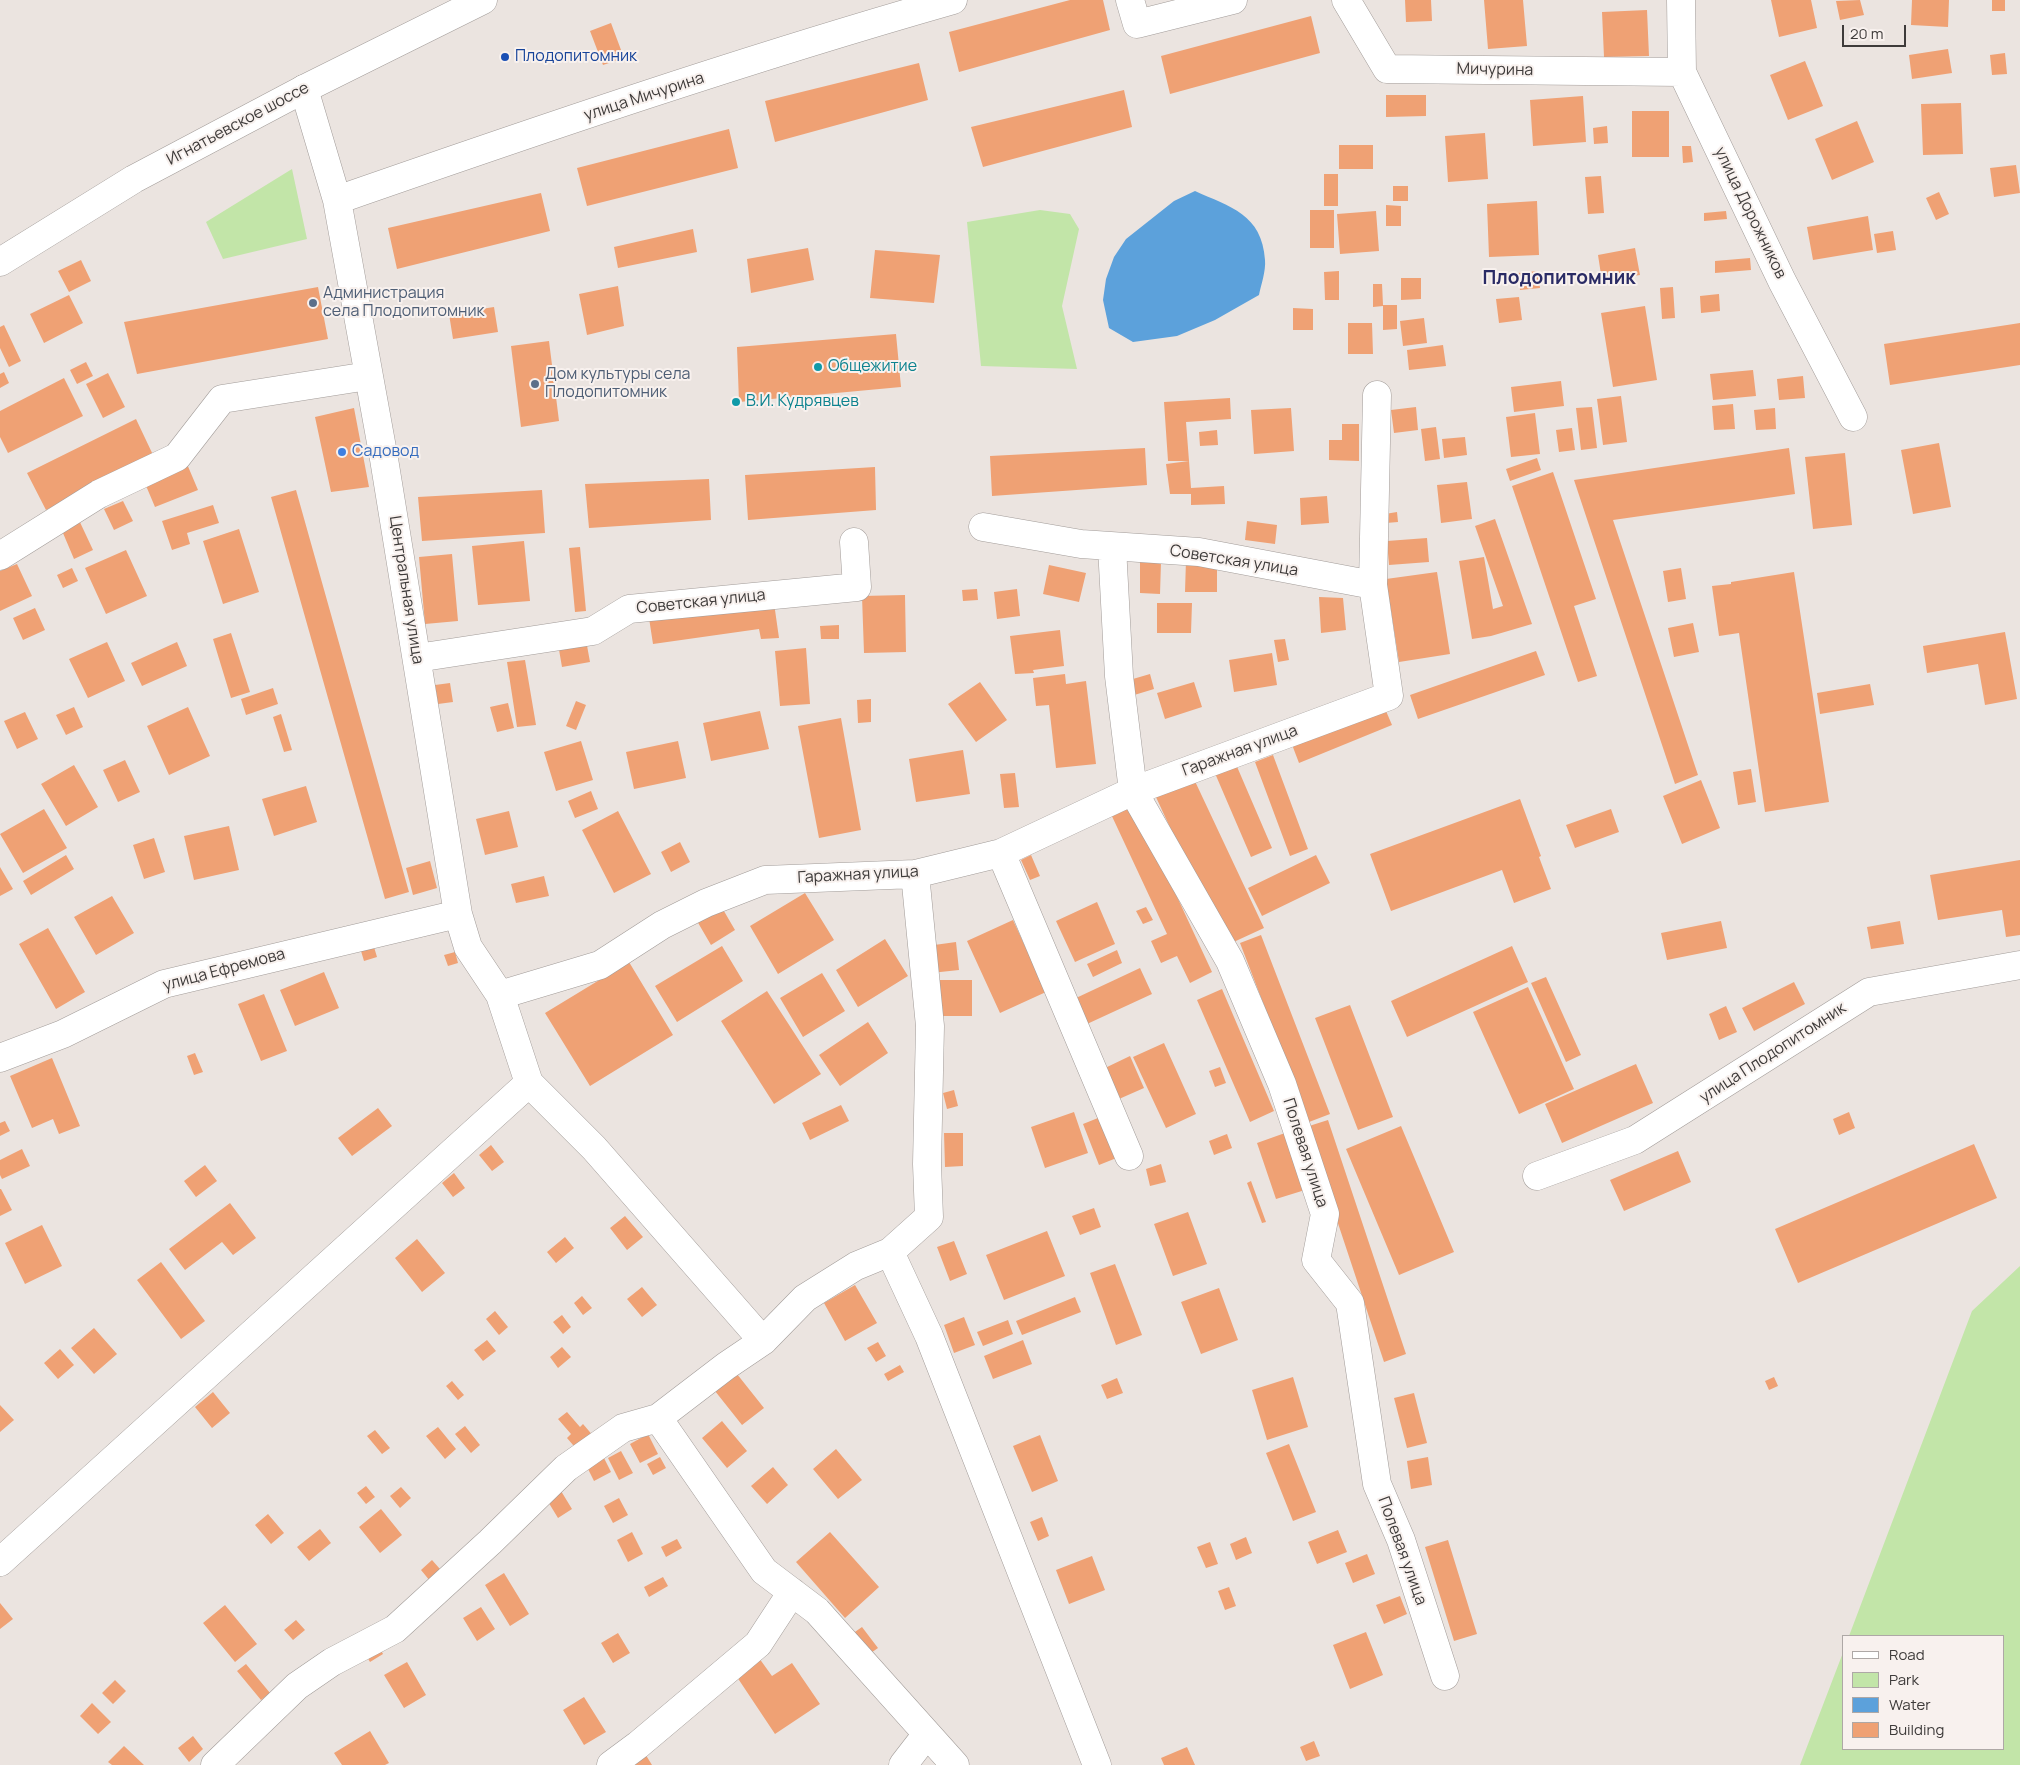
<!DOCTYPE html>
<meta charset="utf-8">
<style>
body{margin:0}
#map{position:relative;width:2020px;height:1765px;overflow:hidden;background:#ebe4e0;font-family:Manrope,sans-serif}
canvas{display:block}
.legend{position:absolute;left:1842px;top:1635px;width:162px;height:115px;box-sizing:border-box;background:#f8f1ee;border:1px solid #aea8a6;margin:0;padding:6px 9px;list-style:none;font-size:15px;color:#3e3b3a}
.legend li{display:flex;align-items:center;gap:10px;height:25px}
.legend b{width:25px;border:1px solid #aea8a6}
.scale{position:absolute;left:1842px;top:25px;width:64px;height:22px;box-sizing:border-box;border:2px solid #3e3b3a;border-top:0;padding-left:6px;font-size:15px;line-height:18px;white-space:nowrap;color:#3e3b3a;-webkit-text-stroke:4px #f8f1ee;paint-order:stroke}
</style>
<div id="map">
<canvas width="2020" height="1765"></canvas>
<ul class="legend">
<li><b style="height:6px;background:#fff"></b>Road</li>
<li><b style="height:14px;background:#c2e5a8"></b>Park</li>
<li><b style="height:14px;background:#5ca1db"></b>Water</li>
<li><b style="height:14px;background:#efa174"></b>Building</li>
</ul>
<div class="scale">20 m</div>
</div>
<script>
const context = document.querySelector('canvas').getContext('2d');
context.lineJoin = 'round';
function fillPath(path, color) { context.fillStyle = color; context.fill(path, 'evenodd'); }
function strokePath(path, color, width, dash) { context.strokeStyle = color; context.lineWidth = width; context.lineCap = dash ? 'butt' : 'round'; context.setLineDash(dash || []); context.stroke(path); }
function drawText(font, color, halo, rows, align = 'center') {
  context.font = font + ' Manrope,sans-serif'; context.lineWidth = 4; context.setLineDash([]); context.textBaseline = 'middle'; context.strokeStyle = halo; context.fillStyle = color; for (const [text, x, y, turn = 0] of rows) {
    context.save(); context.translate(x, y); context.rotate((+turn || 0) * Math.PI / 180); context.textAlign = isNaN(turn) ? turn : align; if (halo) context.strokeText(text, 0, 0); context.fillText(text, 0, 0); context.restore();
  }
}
const green = new Path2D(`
 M292,169l15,70 -84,20 -17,-37z
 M1040,210l30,4 9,15 -17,77 15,63 -96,-3 -14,-144z
 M2020,1266v499h-220l44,-115v99h160v-113h-155l123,-325z`);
const water = new Path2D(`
 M1195,191c35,16 67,23 70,69 1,11 -4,25 -6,35l-44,25 -38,16 -44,6 -24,-14 -6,-28 3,-21 8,-22 12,-18 48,-38z`);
const building = new Path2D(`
 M1070,0h33l7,30 -151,42 -10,-40z
 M1405,0h26l1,21 -26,1z
 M1484,0h39l4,46 -39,3z
 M1771,0h40l6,28 -38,9z
 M1860,0l4,15 -24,5 -4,-19z
 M1912,0h37l-1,27 -37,-2z
 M1992,0h13v11h-13z
 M1647,10l2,46 -45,1 -2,-45z
 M1311,16l9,37 -150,41 -9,-38z
 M611,23l13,35 -21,7 -13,-34z
 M1948,49l4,24 -40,6 -3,-24z
 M2005,53l2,21 -15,1 -2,-20z
 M1805,61l18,45 -35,14 -18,-45z
 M919,63l9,37 -153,42 -10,-41z
 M1124,90l8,37 -149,40 -12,-40z
 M1386,95h40v21l-40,1z
 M1583,96l3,46 -53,4 -3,-46z
 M1961,103l2,51 -40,1 -2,-51z
 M1632,111h37v46h-37z
 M1857,121l17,41 -42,18 -17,-41z
 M1607,126l1,17 -14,1 -1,-16z
 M729,129l9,39 -151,38 -10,-38z
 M1485,133l3,46 -40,3 -3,-46z
 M1339,145h34v24h-34z
 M1682,146h9l2,16 -10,1z
 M2016,165l4,28 -26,4 -4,-29z
 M1324,174h14v32h-14z
 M1601,176l3,37 -16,1 -3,-37z
 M1393,186h15v15h-15z
 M1939,192l10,22 -13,6 -10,-22z
 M541,193l9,38 -153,38 -9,-41z
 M1537,201l2,54 -50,2 -2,-53z
 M1386,205l15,1v20h-15z
 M1310,210h24v38h-24z
 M1376,211l3,40 -39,3 -3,-40z
 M1726,211l1,8 -23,2v-8z
 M1868,216l5,34 -60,10 -6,-33z
 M693,229l4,23 -79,16 -4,-21z
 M1893,231l3,19 -19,3 -3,-19z
 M808,248l6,32 -63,13 -4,-34z
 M1635,248l5,27 -38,6 -4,-26z
 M875,250l65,5 -6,48 -64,-5z
 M1750,258l1,12 -36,3v-12z
 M81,260l10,21 -22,11 -11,-21z
 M1339,271v29h-14l-1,-28z
 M1538,271l2,17 -20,2 -2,-17z
 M1401,278h20v21l-20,1z
 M1373,284h9l1,21h14v24l-14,1v-24l-10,1z
 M618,286l6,40 -37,9 -8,-41z
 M318,287l10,52 -191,35 -13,-52z
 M1673,287l2,31 -13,1 -2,-31z
 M1719,294l1,17 -19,2 -1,-17z
 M69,295l14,28 -39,20 -14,-29z
 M1519,297l3,23 -23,3 -3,-24z
 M1645,306l12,74 -44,7 -12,-74z
 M494,307l4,25 -45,7 -4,-25z
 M1293,308l20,1v21h-20z
 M1424,318l3,25 -24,3 -3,-25z
 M1348,323h24l1,31h-25z
 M2020,323v42l-130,20 -6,-41z
 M4,325l17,36 -12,6 -9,-19v-21z
 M896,334l5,53 -162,15 -2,-55z
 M549,341l10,80 -38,6 -10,-81z
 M1443,345l3,21 -37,4 -2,-20z
 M86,362l7,14 -16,8 -7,-14z
 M1753,370l3,26 -43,4 -3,-26z
 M4,372l5,11 -9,5v-14z
 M108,373l17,34 -22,11 -17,-34z
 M1803,376l2,22 -26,2 -2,-21z
 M64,378l19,38 -75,37 -8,-16v-26z
 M1561,381l3,25 -50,6 -3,-25z
 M1621,396l6,46 -24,3 -6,-46z
 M1230,398l1,21 -45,3 3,39h-21l-4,-59z
 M1733,404l2,25 -21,1 -2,-24z
 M1416,407l2,23 -24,3 -3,-23z
 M1592,407l5,41 -16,2 -5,-42z
 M354,408l15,79 -38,5 -16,-75z
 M1291,408l3,43 -40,3 -3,-44z
 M1775,408l1,21 -20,1 -2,-20z
 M1535,413l5,41 -29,3 -5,-40z
 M136,419l18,38 -108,53 -19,-37z
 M1342,424h17v37l-30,-1v-20h13z
 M1436,427l4,32 -15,2 -4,-32z
 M1572,428l3,22 -16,2 -3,-22z
 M1217,430l1,15 -18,1 -1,-14z
 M1465,437l2,18 -23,3 -2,-19z
 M1939,443l12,64 -38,7 -12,-64z
 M1145,448l2,37 -155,11 -2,-40z
 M1789,448l6,46 -182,26 85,255 -23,9 -101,-304z
 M1845,453l7,72 -39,4 -8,-72z
 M1537,458l4,12 -31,11 -4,-12z
 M1189,461l2,27 33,-2 1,18 -34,1v-11h-21l-4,-30z
 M187,464l11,26 -43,17 -11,-26z
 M875,467l1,43 -128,10 -3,-45z
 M1553,472l43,127 -22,7 23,70 -19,6 -66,-196z
 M709,479l2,41 -122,8 -4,-44z
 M1467,482l5,37 -31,4 -4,-38z
 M296,490l113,402 -24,7 -114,-402z
 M542,490l3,43 -123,8 -4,-44z
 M1327,496l2,27 -28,2 -1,-27z
 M123,501l10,20 -19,9 -10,-21z
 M213,505l6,18 -32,10 3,11 -18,6 -10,-29z
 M1397,512l1,10 -12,1 -1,-9z
 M78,518l15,32 -19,9 -14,-33z
 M1495,519l37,105 -41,12 -19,3 -13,-78 25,-4 9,52 10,-3 -28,-80z
 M1247,521l30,4 -2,19 -30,-4z
 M239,529l20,63 -36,12 -20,-63z
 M1427,538l2,24 -40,3 -2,-24z
 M524,541l6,60 -52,4 -6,-59z
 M580,547l6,64 -11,1 -6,-64z
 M126,550l21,46 -41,18 -21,-46z
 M452,554l6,67 -33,3 -6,-67z
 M1186,560h31v32h-32z
 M1140,562h21l-1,32 -20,-1z
 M17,564l15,32 -32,15v-40z
 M1049,565l37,8 -7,29 -36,-8z
 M72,568l6,13 -15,7 -6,-13z
 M1681,568l5,31 -18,3 -5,-31z
 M1437,572l13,82 -51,8 -13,-83z
 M1794,572l35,230 -64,10 -26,-179 -20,3 -7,-50 19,-2v-2z
 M977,589l1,11 -15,1 -1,-11z
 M1017,589l3,27 -23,3 -3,-27z
 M905,595l1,57 -42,1 -2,-57z
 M1319,597l24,1 3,32 -25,3z
 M774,603l5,35 -18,1 -2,-10 -106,15 -4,-26z
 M1157,603h35l-1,30h-34z
 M35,608l10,22 -22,10 -10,-22z
 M1693,623l6,29 -25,5 -6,-29z
 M839,625v14h-18l-1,-13z
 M1060,630l4,36 -31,4 1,3 -19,1 -5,-38z
 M2005,632l12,67 -32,6 -7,-41 -51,9 -4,-27z
 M231,633l19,59 -19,6 -18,-59z
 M1285,639l4,21 -11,2 -4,-22z
 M586,640l4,22 -28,5 -4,-23z
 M107,642l18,39 -37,17 -19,-39z
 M177,642l10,24 -45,20 -11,-23z
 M806,648l4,56 -30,2 -5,-55z
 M1536,651l9,24 -127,44 -8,-24z
 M1272,653l5,32 -43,7 -5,-32z
 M525,660l11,65 -19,2 -10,-65z
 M1065,674l1,10 20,-3 10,83 -40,4 -7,-63 -13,1 -3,-28z
 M1150,674l4,15 -23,7 -5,-15z
 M980,682l27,38 -31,22 -28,-38z
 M1194,682l8,25 -37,12 -8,-26z
 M450,683l3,19 -15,2 -3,-19z
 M1870,684l4,21 -54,9 -3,-21z
 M273,688l5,16 -32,11 -5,-16z
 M871,699v23l-13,1 -1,-23z
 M576,701l10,4 -10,25 -10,-4z
 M508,703l6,25 -17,4 -7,-25z
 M1383,704l9,21 -93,38 -8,-21z
 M74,707l9,20 -17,8 -10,-20z
 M188,707l22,49 -41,19 -22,-49z
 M760,711l9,38 -58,12 -8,-38z
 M25,712l13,27 -21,10 -13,-28z
 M281,714l11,36 -8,2 -11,-35z
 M841,718l20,112 -42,8 -21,-112z
 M581,741l12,39 -37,11 -12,-39z
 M678,741l8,37 -52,11 -8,-37z
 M963,750l7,44 -54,8 -7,-43z
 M1273,755l35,94 -18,7 -35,-94z
 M125,760l15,32 -22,10 -15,-32z
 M1235,762l37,86 -21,9 -37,-86z
 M74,765l24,42 -32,19 -25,-42z
 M1751,769l5,33 -18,3 -5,-33z
 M1015,773l4,34 -15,1 -4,-34z
 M1193,777l71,151 -39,18 -70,-151z
 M1701,780l19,48 -38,16 -19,-48z
 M306,786l11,36 -43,14 -12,-37z
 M591,791l7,18 -23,9 -7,-17z
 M1520,799l21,57 -2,1 12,32 -37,14 -12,-33 -111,41 -21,-57z
 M1133,802l79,170 -22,11 -13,-27 -16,7 -10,-22 16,-7 -57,-122z
 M44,809l23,39 -44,25 -23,-39z
 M1611,809l8,23 -44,16 -9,-23z
 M509,811l9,36 -33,8 -9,-36z
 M618,811l33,63 -37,19 -32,-63z
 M229,826l10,44 -45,10 -10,-44z
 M154,838l11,34 -21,7 -11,-34z
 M680,842l10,20 -19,10 -10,-20z
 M66,855l8,14 -43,26 -8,-14z
 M1031,855l9,21 -10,4 -9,-20z
 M1316,855l14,28 -68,33 -14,-28z
 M2020,860v75l-14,2 -4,-27 -64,10 -8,-45z
 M430,861l7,27 -24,7 -7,-27z
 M0,867l13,22 -13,7z
 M544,876l5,20 -33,7 -5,-19z
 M805,893l29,47 -56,34 -28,-48z
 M112,896l22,37 -38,22 -22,-38z
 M1097,902l18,42 -40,18 -19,-41z
 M721,906l14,24 -24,15 -14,-24z
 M1146,907l7,13 -10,4 -7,-13z
 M1013,920l33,72 -46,21 -33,-72z
 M1721,921l6,27 -60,12 -6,-27z
 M1900,921l4,23 -33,5 -4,-22z
 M48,928l37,64 -29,17 -37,-65z
 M1261,935l69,179 -21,8 -69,-179z
 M885,939l23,37 -50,31 -22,-37z
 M956,942l3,28 -28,3 -4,-27z
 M722,946l21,35 -66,41 -22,-36z
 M1512,946l16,36 -121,55 -16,-36z
 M374,947l3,10 -13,4 -3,-10z
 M1117,950l5,13 -29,14 -6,-13z
 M455,952l3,11 -10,3 -4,-11z
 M629,962l44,73 -83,51 -45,-73z
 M1140,968l12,26 -65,30 -11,-26z
 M324,972l15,36 -44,18 -15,-36z
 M822,973l23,38 -42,26 -23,-39z
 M1546,977l35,78 -15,7 -35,-79z
 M934,980h38v36h-38z
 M1794,982l11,22 -51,27 -12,-23z
 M1528,987l46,102 -55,25 -46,-102z
 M1222,989l52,122 -24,11 -53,-122z
 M767,991l54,83 -47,30 -53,-83z
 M264,994l23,57 -26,10 -23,-57z
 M1350,1005l43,112 -35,13 -43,-112z
 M1726,1006l11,26 -18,8 -10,-26z
 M868,1022l20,31 -48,33 -21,-31z
 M1164,1043l32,71 -30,14 -33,-71z
 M195,1053l8,19 -9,3 -7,-19z
 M1130,1056l14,32 -25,11 -14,-31z
 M52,1058l28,68 -21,8 -6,-15 -21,9 -22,-52z
 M1636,1064l17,39 -91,40 -17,-39z
 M1220,1067l6,16 -11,4 -6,-16z
 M954,1090l4,16 -11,3 -4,-16z
 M841,1105l8,16 -39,19 -8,-17z
 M378,1108l14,18 -40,30 -14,-18z
 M1074,1112l14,41 -43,15 -14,-41z
 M1849,1112l6,16 -16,7 -6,-16z
 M1103,1116l16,41 -20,8 -16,-41z
 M1328,1120l78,234 -22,8 -78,-235z
 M5,1121l5,10 -10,5v-13z
 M1401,1126l53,126 -55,23 -53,-126z
 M944,1133h19v33l-18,1z
 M1285,1133l20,57 -29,9 -19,-56z
 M1227,1134l5,14 -18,7 -5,-14z
 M1974,1144l23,54 -199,85 -23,-54z
 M491,1145l13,17 -12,9 -13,-16z
 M22,1149l8,17 -28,13 -2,-4v-15z
 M1678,1151l13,31 -67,29 -14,-31z
 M1161,1164l5,18 -16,4 -4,-17z
 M205,1165l12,16 -21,16 -12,-16z
 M454,1173l11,15 -12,9 -11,-14z
 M1251,1181l15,41 -4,1 -15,-40z
 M0,1189h1l11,21 -12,6z
 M230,1203l26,35 -23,17 -11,-13 -37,28 -16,-21z
 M1094,1208l7,19 -21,8 -8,-19z
 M1188,1212l19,52 -34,12 -19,-52z
 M625,1216l18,21 -16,13 -17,-22z
 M42,1225l20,41 -37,18 -20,-41z
 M1047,1231l18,45 -61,24 -18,-45z
 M565,1237l9,11 -18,15 -9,-11z
 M417,1239l28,34 -23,19 -27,-34z
 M954,1241l13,33 -17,7 -13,-34z
 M161,1262l44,59 -24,18 -44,-59z
 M1115,1264l27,71 -26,10 -26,-72z
 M855,1285l22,38 -32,18 -21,-38z
 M642,1287l15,18 -15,12 -15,-18z
 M1219,1288l19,52 -37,14 -20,-52z
 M582,1296l10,12 -9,7 -9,-12z
 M1075,1297l6,15 -59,23 -6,-14z
 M495,1311l13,16 -9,8 -13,-16z
 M562,1315l9,12 -8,7 -10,-12z
 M964,1317l11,28 -21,8 -10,-28z
 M1008,1320l5,14 -30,12 -6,-14z
 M94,1328l23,26 -23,20 -23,-26z
 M487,1340l9,11 -13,10 -9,-11z
 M1023,1340l9,24 -39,15 -9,-23z
 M878,1342l8,14 -10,6 -9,-14z
 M562,1347l9,10 -13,11 -8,-11z
 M60,1349l14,16 -16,14 -14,-16z
 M900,1365l4,7 -16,9 -4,-7z
 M737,1374l27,34 -22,17 -27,-34z
 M1293,1377l15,50 -41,13 -15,-50z
 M1774,1377l4,9 -9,4 -4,-9z
 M1117,1378l6,15 -16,6 -6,-14z
 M452,1381l12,14 -6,5 -12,-14z
 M213,1392l17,21 -18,15 -17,-21z
 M1414,1393l13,50 -20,5 -13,-50z
 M0,1405l14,15 -14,12z
 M567,1412l13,15 3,-3 12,14 -16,14 -12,-14 4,-4 -13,-15z
 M722,1421l25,30 -20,17 -25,-30z
 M465,1426l15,19 -9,8 -16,-19z
 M438,1427l18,22 -11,10 -19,-23z
 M375,1430l15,18 -8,6 -15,-18z
 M648,1434l10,20 -18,9 -10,-19z
 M1040,1435l18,46 -26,11 -19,-46z
 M1289,1444l27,68 -23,9 -27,-68z
 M836,1449l26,31 -24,19 -25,-30z
 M621,1451l12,22 -14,7 -11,-22z
 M603,1456l8,16 -17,9 -8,-16z
 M660,1457l6,11 -13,7 -6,-11z
 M1428,1457l4,28 -21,4 -4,-28z
 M773,1467l15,18 -21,19 -16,-18z
 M366,1486l9,11 -9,7 -9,-11z
 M401,1487l10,11 -11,10 -10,-12z
 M561,1491l11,18 -14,9 -11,-18z
 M619,1498l9,17 -15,8 -9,-17z
 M381,1509l21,26 -22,18 -21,-26z
 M268,1514l16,19 -13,11 -16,-19z
 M1042,1517l7,19 -11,5 -8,-19z
 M320,1529l11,14 -22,18 -12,-14z
 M1338,1530l9,22 -30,12 -9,-22z
 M632,1532l11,22 -15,8 -11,-22z
 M830,1532l49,55 -34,31 -49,-56z
 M1246,1537l6,16 -16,7 -6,-16z
 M677,1539l5,9 -16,9 -5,-10z
 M1448,1540l29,94 -23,7 -29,-94z
 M1210,1542l8,22 -12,4 -9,-21z
 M1367,1554l8,20 -22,9 -8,-20z
 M1092,1556l13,34 -36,14 -13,-34z
 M432,1560l15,17 -12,10 -14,-17z
 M504,1573l25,41 -19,12 -25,-41z
 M663,1577l5,9 -19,11 -5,-10z
 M1229,1587l7,19 -11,4 -7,-19z
 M1400,1596l7,18 -23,10 -8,-19z
 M0,1603l13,16 -13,10z
 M225,1605l32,39 -22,18 -32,-39z
 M481,1607l14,22 -18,12 -14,-23z
 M296,1620l9,10 -12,10 -9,-10z
 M862,1627l16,21 -10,7 -16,-21z
 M1366,1632l17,43 -33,14 -17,-44z
 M618,1633l12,20 -17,10 -12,-20z
 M378,1644l5,10 -13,8 -6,-10z
 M759,1658l13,18 20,-13 28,41 -45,30 -40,-60z
 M407,1662l19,33 -22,13 -20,-33z
 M246,1664l24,29 -9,7 -24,-29z
 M115,1680l11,11 -13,13 -11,-11z
 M584,1697l22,35 -22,13 -21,-35z
 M92,1703l19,19 -13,12 -18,-18z
 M370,1731l19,32 -4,2h-43l-8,-12z
 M193,1736l10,13 -14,13 -11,-14z
 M1314,1741l6,15 -14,5 -6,-14z
 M124,1746l20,19h-32l-4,-3z
 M1187,1747l8,18h-31l-3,-7z
 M644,1752l8,13h-30z`);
const minor = new Path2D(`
 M1130,0l7,24 96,-24
 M1346,0l41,69 295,3
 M1681,0l1,72 100,209 71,136
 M304,89l33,111 47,259 74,455 10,33 32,48 29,88 65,65 169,193
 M337,200c204,-71 409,-141 616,-200
 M1112,547l7,129 14,115 97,170 52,123 43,130 -9,46 34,43 27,181 24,56 44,136
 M0,556l99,-62 78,-37 45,-58 146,-23
 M1373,585l4,-190
 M417,658l176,-27 36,-22 228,-22 -3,-45
 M1001,853l128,303
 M915,874l15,152 -3,138 2,53 -39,35 39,84 168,429
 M500,995l100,-30 62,-40 44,-22 59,-23 150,-6 86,-21 132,-62 256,-95 -16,-111 -174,-33 -118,-8 -98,-17
 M0,1058l63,-24 101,-50 294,-70
 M1537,1176l98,-36 234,-148 151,-27
 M658,1418l106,153 53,40 138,154
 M0,1562l529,-479
 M215,1765l82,-79 35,-24 63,-33 95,-87 76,-74 57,-40 35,-10 68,-52 37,-25 42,-43 51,-32 34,-14
 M611,1765l27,-20 120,-101 34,-52
 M903,1765l24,-31`);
const major = new Path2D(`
 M0,262l134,-83 170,-90 179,-89`);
const markers = [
 [505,57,5,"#1a4fb4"],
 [313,303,5,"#5c6f8a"],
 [818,367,5,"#0f9aa8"],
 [535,384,5,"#5c6f8a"],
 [736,402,5,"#0f9aa8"],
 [342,452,5,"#3f7fe0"]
];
const transitNames = [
 ["Плодопитомник",515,57]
];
const streetNames = [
 ["Мичурина",1495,70,1],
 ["улица Мичурина",644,97,-18],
 ["Игнатьевское шоссе",238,124,-28],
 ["улица Дорожников",1750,213,64],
 ["Советская улица",1234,561,9],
 ["Центральная улица",406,590,81],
 ["Советская улица",701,602,-6],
 ["Гаражная улица",1240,751,-20],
 ["Гаражная улица",858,875,-3],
 ["улица Ефремова",224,970,-15],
 ["улица Плодопитомник",1773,1053,-33],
 ["Полевая улица",1305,1153,72],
 ["Полевая улица",1402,1551,70]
];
const serviceNames = [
 ["Администрация",323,294],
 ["села Плодопитомник",323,312],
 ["Дом культуры села",545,375],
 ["Плодопитомник",545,393]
];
const cultureNames = [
 ["Общежитие",828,367],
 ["В.И. Кудрявцев",746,402]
];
const shopNames = [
 ["Садовод",352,452]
];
const quarterNames = [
 ["Плодопитомник",1559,279]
];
fillPath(green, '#c2e5a8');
fillPath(water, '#5ca1db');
fillPath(building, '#efa174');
strokePath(minor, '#a29c99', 29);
strokePath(major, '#a29c99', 29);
strokePath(minor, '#fff', 28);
strokePath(major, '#fff', 28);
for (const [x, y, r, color] of markers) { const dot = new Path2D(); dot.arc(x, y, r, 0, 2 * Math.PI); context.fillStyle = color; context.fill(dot); strokePath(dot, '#f8f1ee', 2); }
drawText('16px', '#164399', '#f8f1ee', transitNames, 'left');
drawText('16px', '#3e3b3a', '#f8f1ee', streetNames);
drawText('16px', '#4e5e75', '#f8f1ee', serviceNames, 'left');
drawText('16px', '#0d838f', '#f8f1ee', cultureNames, 'left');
drawText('16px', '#366cbe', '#f8f1ee', shopNames, 'left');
drawText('bold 19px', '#2a2b65', '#f8f1ee', quarterNames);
</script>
